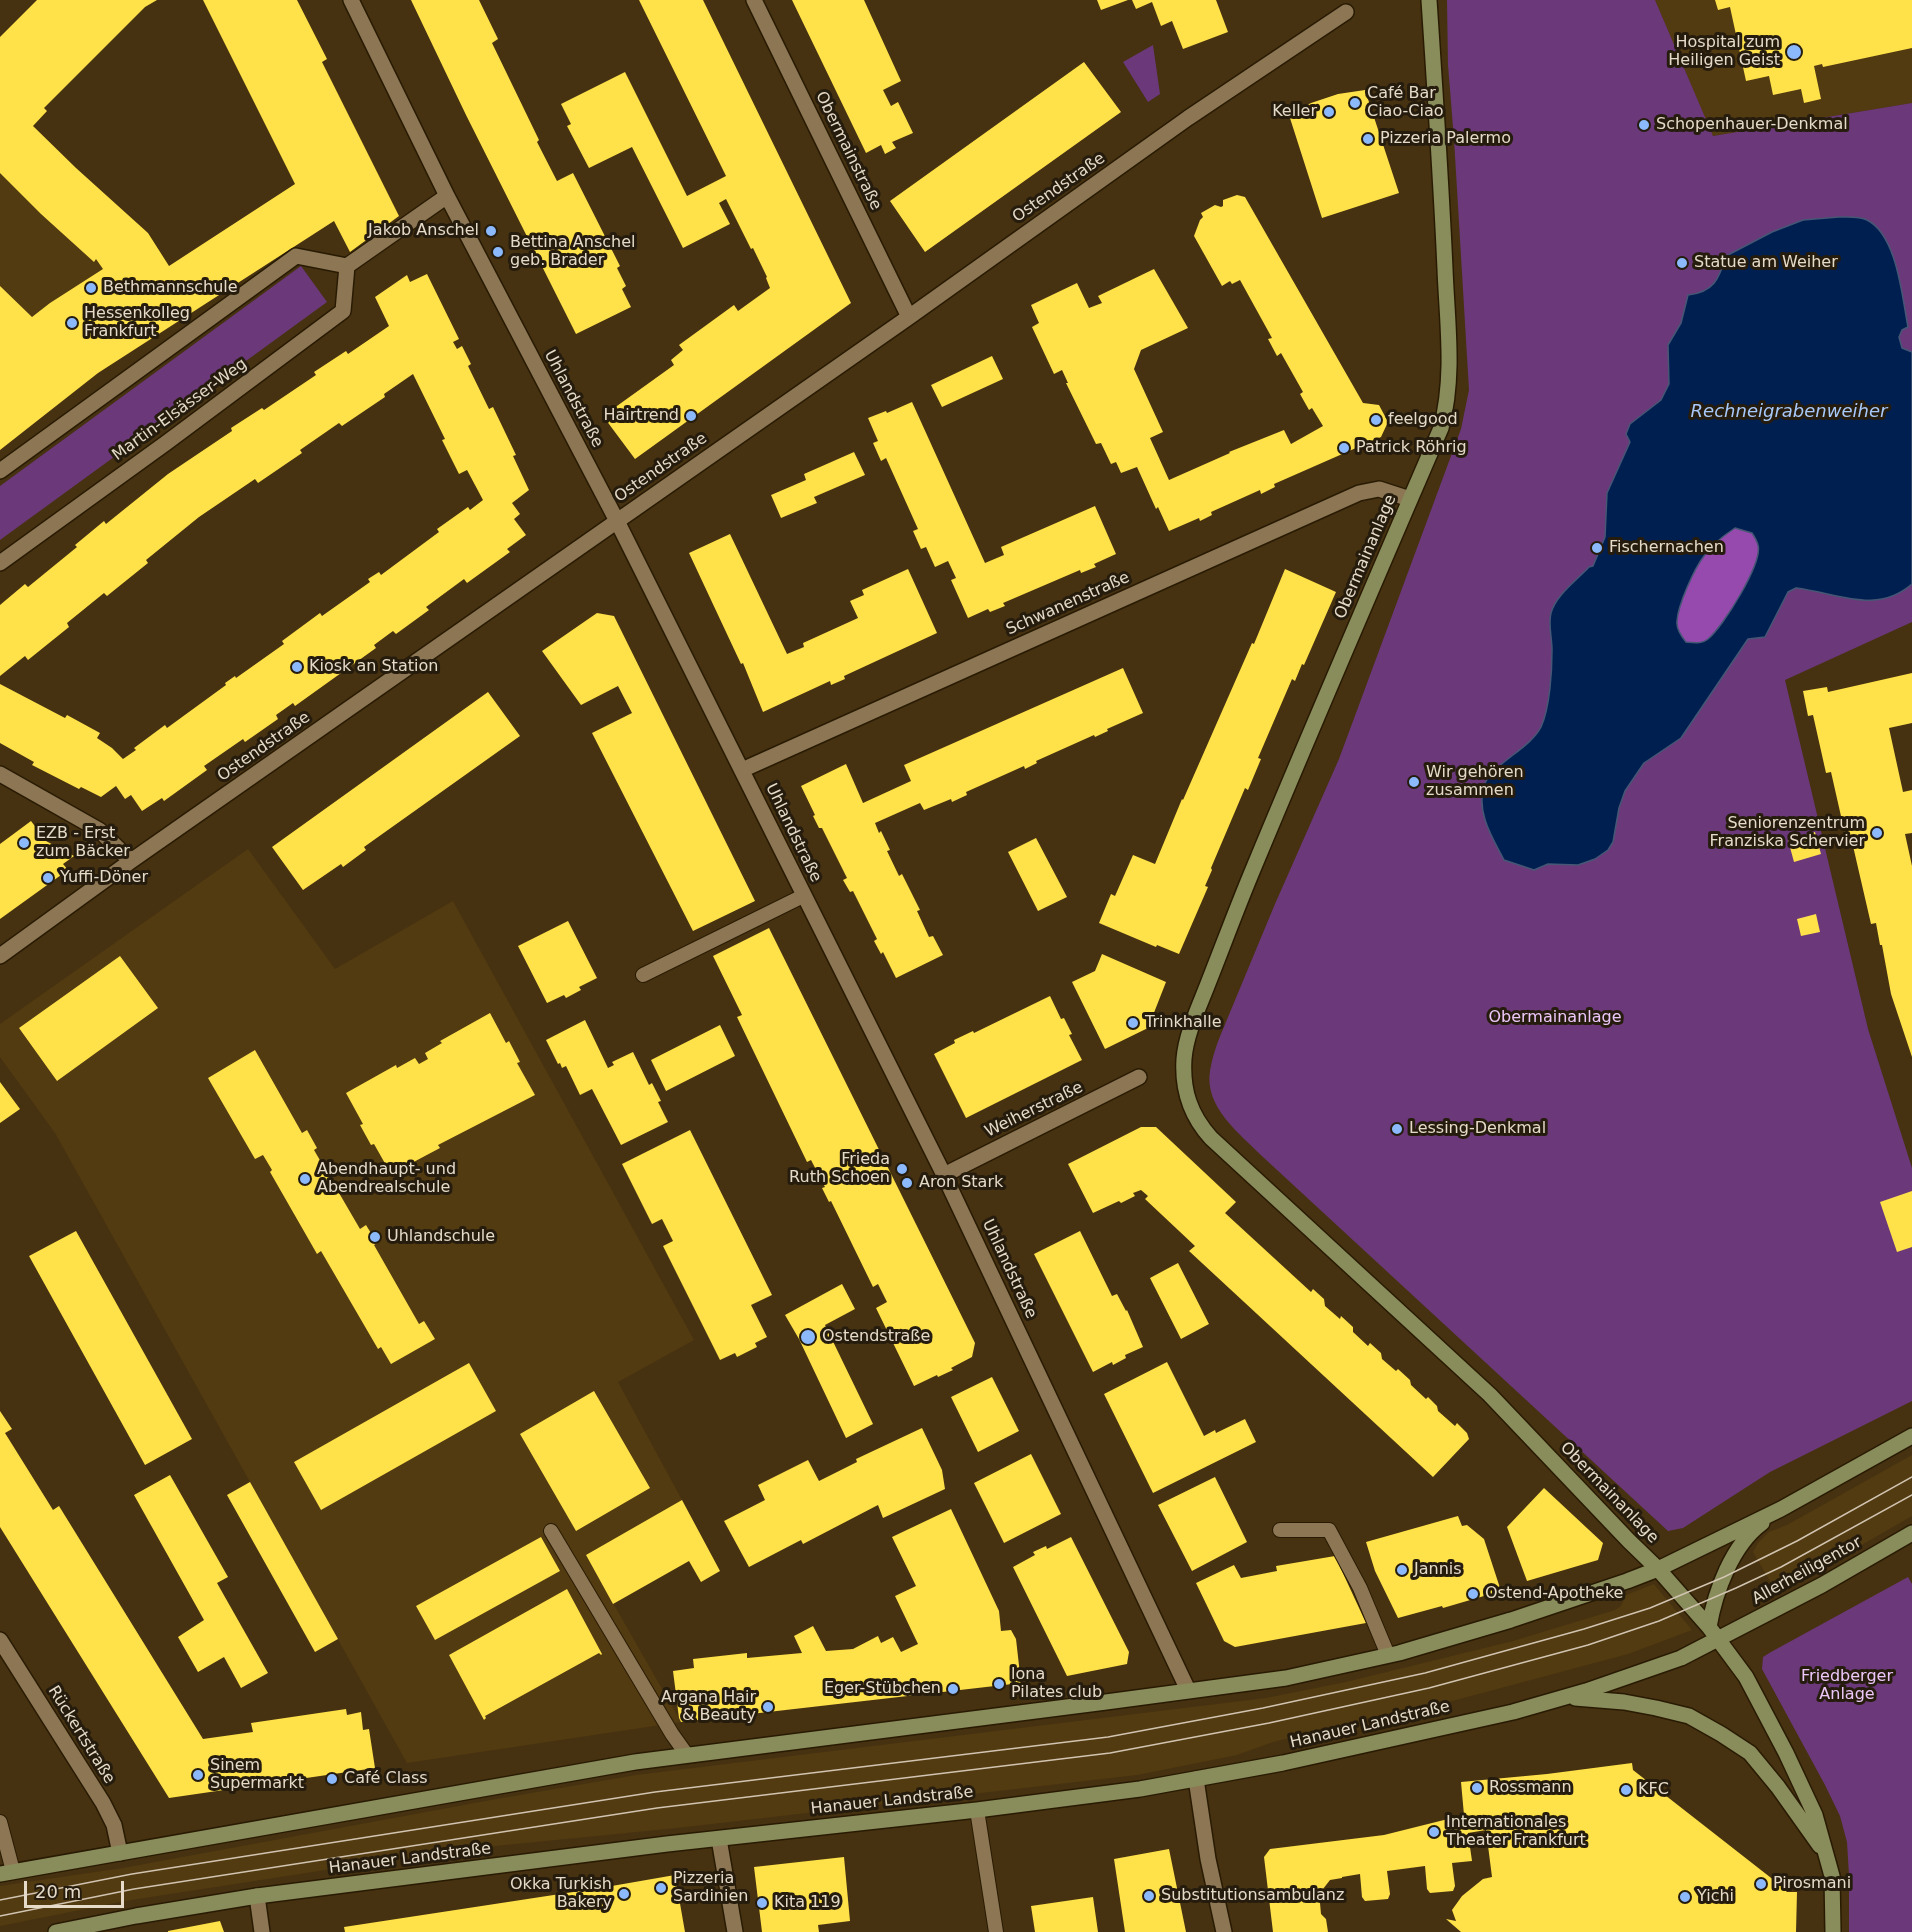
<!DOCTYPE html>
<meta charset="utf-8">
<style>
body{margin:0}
#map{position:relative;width:1912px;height:1932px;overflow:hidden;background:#463211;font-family:"DejaVu Sans",sans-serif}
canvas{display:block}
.scale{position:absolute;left:24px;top:1881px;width:100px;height:27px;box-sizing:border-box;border:3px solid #e6dac8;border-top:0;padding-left:8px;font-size:18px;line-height:21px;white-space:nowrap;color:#e6dac8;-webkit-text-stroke:4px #251c0e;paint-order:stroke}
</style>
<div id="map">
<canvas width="1912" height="1932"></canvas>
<div class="scale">20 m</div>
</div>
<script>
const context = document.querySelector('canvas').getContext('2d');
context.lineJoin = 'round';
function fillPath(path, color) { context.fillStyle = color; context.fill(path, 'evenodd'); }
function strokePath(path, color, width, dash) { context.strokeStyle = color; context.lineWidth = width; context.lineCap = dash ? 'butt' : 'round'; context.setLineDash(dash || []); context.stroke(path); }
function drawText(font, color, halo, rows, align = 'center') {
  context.font = font + ' "DejaVu Sans",sans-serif'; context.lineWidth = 6; context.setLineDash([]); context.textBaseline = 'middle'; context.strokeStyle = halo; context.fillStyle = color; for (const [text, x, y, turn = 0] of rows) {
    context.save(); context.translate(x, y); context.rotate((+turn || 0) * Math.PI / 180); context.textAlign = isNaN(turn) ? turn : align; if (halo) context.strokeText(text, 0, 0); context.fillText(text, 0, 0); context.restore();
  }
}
const built = new Path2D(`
 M1655,0h257v103l-200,33z
 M0,149l76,19 72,65 49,77 -99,63 -98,77z
 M248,849l87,120 118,-68 241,439 -76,42 64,118 -96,56 95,166 -274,41 -352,-630 -55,-76v-33z
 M1912,1455v61l-111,64 -14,5 -16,-2 -18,-31 5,-9 11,-11 18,-7z
 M1654,1584l38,46 -64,24 -172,46 -75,15 -108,27 -36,13 -100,20 -460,53 -222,22 -330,51 -125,25v-40l123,-18 368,-68 145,-25 630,-77 80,-16 167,-41 102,-31 6,-4 5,-11z`);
const green = new Path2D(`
 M1447,0h208l58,136 199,-33v519l-127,58 83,349 44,139v233l-142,71 -87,56 -15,3 -405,-374c-23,-23 -59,-50 -53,-86 2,-13 6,-25 11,-37l54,-130 64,-145 122,-330 8,-39 -15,-251 -6,-74z
 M1153,45l7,49 -12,8 -25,-40z
 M301,266l26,36 -327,238v-54z
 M1908,1577l4,7v348h-63v-57l-2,-33 -7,-26 -15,-31 -63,-116 1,-12 8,-5z`);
const forest = new Path2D(`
 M1735,528l17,4c2,4 5,9 6,13 5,18 -35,82 -50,94 -6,5 -15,4 -22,3 -5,-6 -10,-13 -9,-21 1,-16 17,-52 27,-65 8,-12 19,-20 31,-28z`);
const water = new Path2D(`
 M1839,217c8,0 21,-1 28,3 30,15 35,76 41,107l-6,3 -3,7 3,11 10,4v232c-36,31 -74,9 -116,4l-8,4 -23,45 -17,2 -67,99 -37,25 -19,28 -6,17 -6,34 -5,8 -13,9 -17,6 -30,-1 -14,6 -30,-10c-12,-23 -28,-48 -20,-74 6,-21 46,-37 57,-59 9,-20 11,-56 11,-77 0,-12 -4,-26 -1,-37 5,-18 26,-33 38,-46l4,-1 12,-29 2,-44 23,-51 -4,-8 4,-10 31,-24 8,-16 -1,-39 13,-22 7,-28c26,-3 31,-16 38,-39l46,-24 31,-12zM1735,528l17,5c2,3 5,8 6,12 5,18 -35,82 -50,94 -6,5 -14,4 -22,3 -5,-6 -10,-13 -9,-21 1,-16 17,-52 27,-65 8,-12 19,-20 31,-28z`);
const building = new Path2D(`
 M37,0h120l-12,7 -101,101 3,3 -14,15 43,42 72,65 21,33 126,-82 -92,-184h94l30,59 -5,3 77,154 -49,36 -16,-31 -236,152 -98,77v-164l32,31 18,-14 53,-34 -7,-10 -2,3 -53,-48 -41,-41v-136z
 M411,0h68l19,39 -6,4 47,97 -2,2 20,39 16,-8 47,93 -3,2 9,18 -4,3 9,18 -55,27 -110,-219z
 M639,0h64l148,303 -216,156 -32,-43 71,-51 -3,-5 12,-10 -4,-5 55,-40 4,6 32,-23 -4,-10 1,-1 -14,-29 -2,1 -25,-50 -7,4 11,21 -47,24 -51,-101 -43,21 -22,-42 4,-2 -10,-20 64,-32 62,124 39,-20z
 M792,0h72l37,81 -18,9 8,16 7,-4 15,31 -21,9 4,6 -11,6 -4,-9 -15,8z
 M1097,0h31l-27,10z
 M1132,0h84l12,32 -45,17 -11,-28 -11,5 -9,-24 -16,7z
 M1715,0h197v48l-89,19 -1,-3 -8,2 7,33 -17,4 -3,-14 -28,6 -4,-19 -23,5 -16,-74 -12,3z
 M1084,62l37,50 -196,140 -35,-51z
 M1365,90l34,103 -77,25 -33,-103 22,-12 27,-9z
 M1237,195l8,2 118,206 16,2 9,17 -7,15 -107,47 1,3 -14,7 -1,-4 -49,22 1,3 -12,6 -1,-3 -30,13 -11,-24 -2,2 -19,-42 -16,6 -5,-11 -5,2 -10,-21 -5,1 -30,-61h2l-6,-13 -8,4 -22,-47 7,-4 -8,-18 46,-22 12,25 13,-5 -4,-7 56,-27 34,59 -47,22 -7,19 29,63 -13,6 19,42 61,-27 -1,-1 55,-22 7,14 32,-18 -11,-18 -3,2 -9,-16 3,-2 -22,-39 -4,3 -9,-17 4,-1 -32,-58 -8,4 -2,-3 -8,5 -28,-50 6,-16 3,-3 -2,-4 14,-8 6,2 2,-1v-6z
 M427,274l32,65 -6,3 4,7 5,-3 9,18 -3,2 21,43 4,-2 23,48 -3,1 16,34 -17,13 8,11 -6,5 12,16 -19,14 3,3 -43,31 -3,-4 -38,28 3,3 -33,24 -3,-3 -19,14 2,3 -81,58 -2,-3 -17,12 2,4 -33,23 -2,-3 -39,27 3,4 -43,31 -2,-3 -20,13 -11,-16 -6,4 -9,-13 -15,11 -20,-10 -2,2 -47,-24 2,-3 -34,-19v-59l65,34 2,-3 33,18 -3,5 15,10 11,11 13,-9 -2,-2 31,-23 2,3 59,-43 -1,-2 10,-7 1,2 48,-34 -2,-3 38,-28 2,3 48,-34 -2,-3 11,-7 2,3 58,-43 -2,-3 31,-22 2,3 13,-10 -16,-30 -8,4 -17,-34 3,-1 -32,-65 -29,20 1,3 -43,29 -3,-3 -39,27 2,3 -44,30 -3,-4 -56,38 -53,43 2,3 -41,33 -3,-3 -37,30 2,4 -41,33 -3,-4 -25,20v-71l25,-21 3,3 49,-40 -2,-2 29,-24 2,3 62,-50 64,-43 -1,-3 31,-20 2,2 52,-35 -2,-3 32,-21 2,3 41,-28 -14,-29 32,-22 3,7z
 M992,356l11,23 -61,28 -11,-22z
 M912,402l73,161 19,-8 -3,-8 94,-41 21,48 -22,10 2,3 -15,6 -1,-3 -77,33 2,3 -15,6 -2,-3 -20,9 -17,-38 5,-2 -8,-17 -13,6 -9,-20 -5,2 -8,-18 5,-2 -32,-71 -5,3 -8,-18 5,-2 -10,-23 18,-7 1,2z
 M854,452l11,23 -51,22 3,6 -36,15 -10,-23 35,-15 -2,-6z
 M730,534l57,120 17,-7 -1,-4 55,-25 -8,-17 14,-6 -2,-5 46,-21 29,64 -93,43 1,3 -14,6 -1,-4 -67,31 -20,-49 -2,1 -52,-111z
 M1285,569l51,23 -32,73 -2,-1 -7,17 -3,-2 -34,79 3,1 -13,31 -3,-2 -34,80 1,2 -7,16 3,1 -29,67 -22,-9 -1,2 -57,-24 12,-29 4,2 18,-41 22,9 27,-65 1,1 69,-157 2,1z
 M597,613l17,3 141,285 -62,30 -101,-198 40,-20 -14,-27 -37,19 -39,-54z
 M1123,668l20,45 -36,16 1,2 -13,6 -1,-2 -58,26 1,2 -12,6 -1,-3 -58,26 1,3 -15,7 -1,-3 -27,11 -4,-7 -45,20 4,10 2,-2 9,19 -3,1 12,25 3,-2 18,36 -3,1 12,26 4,-1 10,19 -47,23 -13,-26 -2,2 -7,-13 3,-2 -24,-48 -3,1 -7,-12 4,-2 -25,-50h-3l-6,-12 2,-1 -14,-29 45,-22 17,39 48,-22 -7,-16z
 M1912,673v50l-23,5 14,64 9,-2v43l-7,1 7,32v191l-21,-63 -9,-49h-2l-4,-22 -5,1 -18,-78 -5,1 -17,-75 -5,1 -13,-58 -5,1 -5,-25 24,-4 1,5z
 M488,692l32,44 -156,111 2,3 -23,17 -2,-3 -38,26 -31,-43z
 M31,821l15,20 28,15 -11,8 5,6 -68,49v-75z
 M1815,832l6,22 -27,8 -6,-22z
 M1036,838l31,59 -29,14 -30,-59z
 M1816,914l4,18 -19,4 -4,-17z
 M568,921l29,57 -18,9 2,3 -15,8 -2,-3 -17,8 -29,-57z
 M769,928l206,415 -3,14 -21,11 2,2 -15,7 -1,-2 -23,11 -38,-78 11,-6 -9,-18 -5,3 -42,-86 -2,1 -7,-14 3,-1 -14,-27 -4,2 -70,-145 5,-2 -29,-59z
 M1102,954l64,28 -18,46 -43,21 -33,-67 23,-11z
 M120,956l38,52 -101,73 -38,-53z
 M1050,996l11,23 3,-1 8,16 -3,1 13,25 -116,58 -32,-64 21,-11 -1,-3 19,-9 1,2z
 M490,1013l16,30 3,-2 11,21 -3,1 18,32 -97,50 2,3 -49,26 -17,-30 -3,1 -11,-20 3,-1 -17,-31 50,-28 1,3 18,-10 4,6 9,-5 -3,-6 17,-10 -2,-2z
 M585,1020l23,48 6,-3 -2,-3 21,-10 16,33 3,-2 9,18 -3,1 10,20 -47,23 -29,-56 -12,6 -14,-29 -4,2 -2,-5 -2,1 -12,-24z
 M720,1025l15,31 -69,35 -15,-31z
 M255,1050l47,83 5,-3 10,18 -3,2 46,79 6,-4 11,18 -3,2 45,79 5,-3 11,18 -44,25 -10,-17 -3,2 -57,-98 -4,3 -47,-82 2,-2 -9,-15 -8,4 -47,-81z
 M0,1082l20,27 -20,14z
 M1141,1127h15l80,75 -11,11 86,79 2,-3 11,10 1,7 15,13 1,-3 12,11v5l15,14 2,-3 11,10 1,6 14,12 2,-2 12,11 1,5 15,14 2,-2 9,9 1,5 17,15 2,-3 10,10 2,6 -36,38 -244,-226 6,-5 -50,-47 3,-3 -7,-6 -8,3 2,3 -14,7 -2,-2 -26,12 -25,-49z
 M690,1130l82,165 -21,10 16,32 -12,6 2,4 -20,10 -2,-4 -15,7 -57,-114 10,-5 -11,-22 -10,5 -30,-60z
 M1912,1191v56l-15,5 -17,-50z
 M76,1231l116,208 -47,26 -116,-209z
 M1080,1231l32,65 5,-2 9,17 1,-1 16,37 -18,8 1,3 -13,7 -1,-3 -19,10 -59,-118z
 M1178,1263l31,61 -28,15 -31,-61z
 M842,1284l13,25 -30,16 48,99 -27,14 -47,-99 -14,-24z
 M1167,1362l37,74 11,-6 1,3 29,-14 11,23 -103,51 -49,-99z
 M469,1363l27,48 -175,99 -27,-48z
 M992,1377l27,54 -41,21 -27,-55z
 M594,1391l56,97 -74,43 -56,-97z
 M0,1411l12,18 -7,4 48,77 6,-4 144,233 50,-7 -2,-9 95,-14 1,6 14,-3 2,18 6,-1 6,39 -206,30 -169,-271z
 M922,1428l20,42 3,19 -62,29 -5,-13 -75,39 -2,-4 -52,27 -25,-46 41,-21 -7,-15 50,-25 11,21 38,-19 -1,-3z
 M1031,1454l30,60 -57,29 -30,-60z
 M170,1475l58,102 -11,6 51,90 -27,15 -17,-31 -26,15 -20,-35 26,-17 -70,-125z
 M1215,1477l32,65 -55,29 -34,-66z
 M250,1482l88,157 -23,13 -88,-157z
 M1544,1488l59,55 -5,17 -71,21 -20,-54z
 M682,1500l38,71 -19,11 -12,-21 -76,43 -27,-49z
 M951,1509l48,102 2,20 10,-1 5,9 5,44 -340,39 -2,-4 -6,-47 21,-3 -1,-9 54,-6v5l55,-5 -8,-17 19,-10 13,25 27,-2 25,-13 3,7 12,-6 8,15 17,-8 -23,-48 21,-10 -24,-49z
 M1458,1516l4,10 5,-1 17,14 17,52 -58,17 -1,-2 -44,12 -23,-47 -9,-29z
 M541,1537l19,34 -125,69 -19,-34z
 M1071,1537l58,115 -2,12 -60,12 -54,-109 22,-12 -2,-3 13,-6 1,3z
 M1335,1556l31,67 -131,24 -11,-6 -28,-58 38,-18 7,13 36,-7 -1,-5z
 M567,1589l35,65 -1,1 -2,-2 -114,63 1,2 -2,2 -35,-65z
 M1632,1763l1,7 142,111 12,11h10l-1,40h-335l-15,-13 10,2 -4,-11 10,-14 21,-17 9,-2 -6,-47 -18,3 4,28 -20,2 3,23 -2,5 -23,2 -3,-4 -2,-23 -38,5 3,23 -2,5 -23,2 -3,-4 -2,-23 -18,3v1l-12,2 -7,9 2,13 -5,1 1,11 5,5 2,13h-55l-9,-75 6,-8 114,-14 80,-20 -3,-33 86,-8z
 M1169,1849l17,83h-61l-11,-73z
 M844,1857l6,64 -32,4 1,7h-57l-8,-65z
 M675,1875l10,57h-340l-1,-5 262,-40z
 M1093,1897l5,35h-63l-4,-26z
 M220,1921l4,11h-56v-1z`);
const service = new Path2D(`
 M643,975l160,-79
 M1280,1530h49l31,58 28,67
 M551,1531l121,203 15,21
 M977,1810l19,122
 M0,1822l13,49`);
const pedestrian = new Path2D(`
 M944,1175l195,-98`);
const minor = new Path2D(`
 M351,0l96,196 170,325 327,654 244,515
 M754,0l155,317
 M0,471l296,-215 51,10 100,-70
 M0,563l166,-120 177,-132 4,-45
 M742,770l617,-277 20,-4 31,10
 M0,774l99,56 32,31
 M0,956l131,-95 778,-544 279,-199 158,-106
 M0,1640l103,163 11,22 6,28
 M1196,1779l12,80 16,73
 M719,1839l16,93
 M257,1896l5,36`);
const secondary = new Path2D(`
 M1429,0c6,90 12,179 16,269 2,53 10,107 -4,159 -63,146 -126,292 -187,439 -16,38 -30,76 -45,114 -9,24 -23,52 -25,78 -2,31 6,56 27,79l279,257 139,146 29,28 51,58 37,50 40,76 29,62 17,61 1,56
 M1709,1627c6,-35 23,-82 53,-104
 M1575,1698l49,4 32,6 33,8 32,18 29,19 28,34 42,59
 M0,1874l635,-112 471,-60 180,-24 113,-25 112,-33 116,-39 31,-12 123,-60 131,-73
 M56,1932l80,-16 121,-20 410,-52 310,-34 163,-21 143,-26 230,-51 73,-21 95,-33 141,-73 90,-52`);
const tram = new Path2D(`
 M0,1900l132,-26 523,-82 453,-55 155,-29 162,-35 159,-44 66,-21 74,-31 73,-36 115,-64
 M0,1916l134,-27 523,-81 453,-55 159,-30 160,-35 159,-43 71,-24 77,-33 45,-21 131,-72`);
const markers = [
 [1794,52,8,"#8bb9fc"],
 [1355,103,6,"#8bb9fc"],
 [1329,112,6,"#8bb9fc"],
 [1644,125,6,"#8bb9fc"],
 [1368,139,6,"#8bb9fc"],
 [491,231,6,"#8bb9fc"],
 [498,252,6,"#8bb9fc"],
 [1682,263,6,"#8bb9fc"],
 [91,288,6,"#8bb9fc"],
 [72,323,6,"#8bb9fc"],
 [691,416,6,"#8bb9fc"],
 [1376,420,6,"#8bb9fc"],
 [1344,448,6,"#8bb9fc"],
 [1597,548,6,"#8bb9fc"],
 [297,667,6,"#8bb9fc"],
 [1414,782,6,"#8bb9fc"],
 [1877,833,6,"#8bb9fc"],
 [24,843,6,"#8bb9fc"],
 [48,878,6,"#8bb9fc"],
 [1133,1023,6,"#8bb9fc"],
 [1397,1129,6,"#8bb9fc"],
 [902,1169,6,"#8bb9fc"],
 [305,1179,6,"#8bb9fc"],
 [907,1183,6,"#8bb9fc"],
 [375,1237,6,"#8bb9fc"],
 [808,1337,8,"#8bb9fc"],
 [1402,1570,6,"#8bb9fc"],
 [1473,1594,6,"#8bb9fc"],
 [999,1684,6,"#8bb9fc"],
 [953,1689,6,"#8bb9fc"],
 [768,1707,6,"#8bb9fc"],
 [198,1775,6,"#8bb9fc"],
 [332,1779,6,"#8bb9fc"],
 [1477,1788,6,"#8bb9fc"],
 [1626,1790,6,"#8bb9fc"],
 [1434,1832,6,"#8bb9fc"],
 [1761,1884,6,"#8bb9fc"],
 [661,1888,6,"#8bb9fc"],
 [624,1894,6,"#8bb9fc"],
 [1149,1896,6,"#8bb9fc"],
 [1685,1897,6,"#8bb9fc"],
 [762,1903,6,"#8bb9fc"]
];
const poiNames = [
 ["Hospital zum",1780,43,"right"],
 ["Heiligen Geist",1780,61,"right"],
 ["Café Bar",1367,94],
 ["Ciao-Ciao",1367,112],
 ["Keller",1317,112,"right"],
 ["Schopenhauer-Denkmal",1656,125],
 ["Pizzeria Palermo",1380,139],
 ["Jakob Anschel",479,231,"right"],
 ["Bettina Anschel",510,243],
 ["geb. Brader",510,261],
 ["Statue am Weiher",1694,263],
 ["Bethmannschule",103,288],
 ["Hessenkolleg",84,314],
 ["Frankfurt",84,332],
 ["Hairtrend",679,416,"right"],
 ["feelgood",1388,420],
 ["Patrick Röhrig",1356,448],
 ["Fischernachen",1609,548],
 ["Kiosk an Station",309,667],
 ["Wir gehören",1426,773],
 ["zusammen",1426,791],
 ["Seniorenzentrum",1865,824,"right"],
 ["Franziska Schervier",1865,842,"right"],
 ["EZB - Erst",36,834],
 ["zum Bäcker",36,852],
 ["Yuffi-Döner",60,878],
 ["Trinkhalle",1145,1023],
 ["Lessing-Denkmal",1409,1129],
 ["Frieda",890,1160,"right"],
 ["Ruth Schoen",890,1178,"right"],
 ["Abendhaupt- und",317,1170],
 ["Abendrealschule",317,1188],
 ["Aron Stark",919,1183],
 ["Uhlandschule",387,1237],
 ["Ostendstraße",822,1337],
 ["Jannis",1414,1570],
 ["Ostend-Apotheke",1485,1594],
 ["lona",1011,1675],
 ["Pilates club",1011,1693],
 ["Eger-Stübchen",941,1689,"right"],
 ["Argana Hair",756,1698,"right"],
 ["& Beauty",756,1716,"right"],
 ["Sinem",210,1766],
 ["Supermarkt",210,1784],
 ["Café Class",344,1779],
 ["Rossmann",1489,1788],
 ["KFC",1638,1790],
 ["Internationales",1446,1823],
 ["Theater Frankfurt",1446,1841],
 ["Pizzeria",673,1879],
 ["Sardinien",673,1897],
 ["Pirosmani",1773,1884],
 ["Okka Turkish",612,1885,"right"],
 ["Bakery",612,1903,"right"],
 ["Substitutionsambulanz",1161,1896],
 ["Yichi",1697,1897],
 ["Kita 119",774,1903]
];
const streetNames = [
 ["Obermainstraße",848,151,64],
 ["Ostendstraße",1059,188,-35],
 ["Uhlandstraße",573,399,62],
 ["Martin-Elsässer-Weg",180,410,-36],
 ["Ostendstraße",661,468,-35],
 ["Obermainanlage",1366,557,-67],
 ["Schwanenstraße",1068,604,-24],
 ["Ostendstraße",264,747,-35],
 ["Uhlandstraße",793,833,64],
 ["Weiherstraße",1034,1110,-26],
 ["Uhlandstraße",1009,1269,65],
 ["Obermainanlage",1609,1493,46],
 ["Allerheiligentor",1807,1571,-29],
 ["Hanauer Landstraße",1370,1725,-13],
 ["Rückertstraße",81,1735,58],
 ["Hanauer Landstraße",892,1801,-6],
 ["Hanauer Landstraße",410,1859,-7]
];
const parkNames = [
 ["Obermainanlage",1555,1018],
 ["Friedberger",1847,1677],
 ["Anlage",1847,1695]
];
const waterNames = [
 ["Rechneigrabenweiher",1789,412]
];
fillPath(built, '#523a11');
fillPath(green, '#6b387a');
fillPath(forest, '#964aad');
fillPath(water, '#001f51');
strokePath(water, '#455775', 1.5);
fillPath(building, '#ffe149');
strokePath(service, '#291b03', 16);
strokePath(pedestrian, '#291b03', 18);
strokePath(minor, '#291b03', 18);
strokePath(secondary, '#291b03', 18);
strokePath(service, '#8c7654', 14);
strokePath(pedestrian, '#8c7654', 15);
strokePath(minor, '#8c7654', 15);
strokePath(secondary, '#898c5b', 15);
strokePath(tram, '#d1c4b1', 1.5);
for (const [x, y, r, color] of markers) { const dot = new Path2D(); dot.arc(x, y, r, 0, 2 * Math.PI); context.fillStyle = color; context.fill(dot); strokePath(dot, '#251c0e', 2); }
drawText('16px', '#e6dac8', '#251c0e', poiNames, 'left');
drawText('16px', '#e6dac8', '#251c0e', streetNames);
drawText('16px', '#edc7f9', '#251c0e', parkNames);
drawText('italic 18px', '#a7c8f9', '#251c0e', waterNames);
</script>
